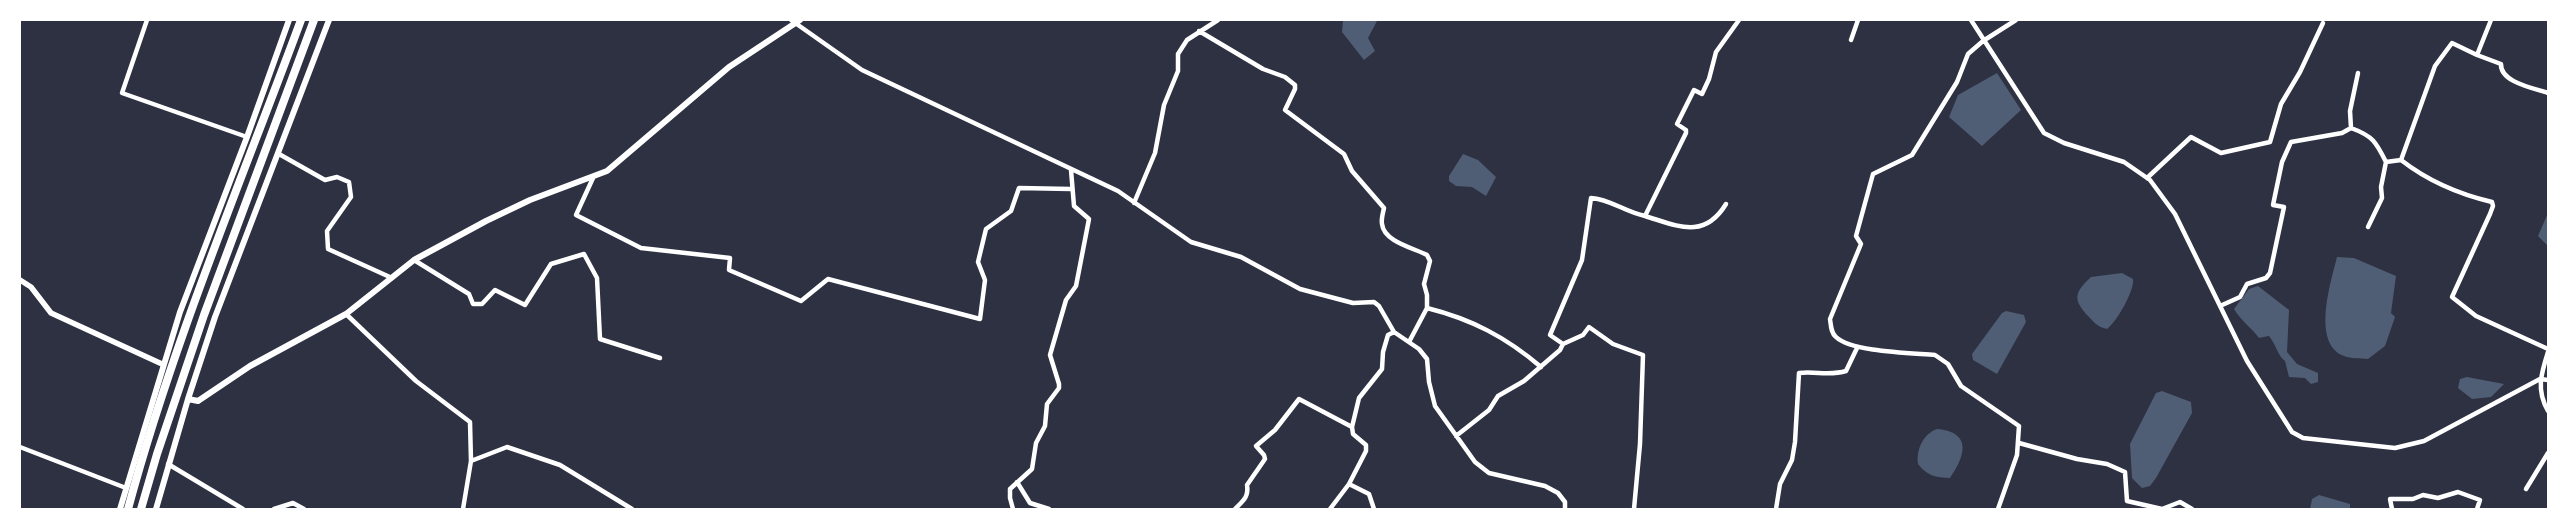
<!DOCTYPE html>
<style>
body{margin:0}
#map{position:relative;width:2568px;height:529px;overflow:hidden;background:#2d3142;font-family:Merriweather,serif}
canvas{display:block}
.frame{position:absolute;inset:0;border:21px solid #fff;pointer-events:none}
</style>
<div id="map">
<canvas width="2568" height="529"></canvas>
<div class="frame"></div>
</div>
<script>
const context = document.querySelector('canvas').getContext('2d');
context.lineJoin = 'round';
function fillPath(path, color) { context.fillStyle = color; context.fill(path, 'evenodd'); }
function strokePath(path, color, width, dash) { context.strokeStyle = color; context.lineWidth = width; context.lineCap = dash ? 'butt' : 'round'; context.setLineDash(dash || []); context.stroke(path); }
const water = new Path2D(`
 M1343,20l34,1 -9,17 7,13 -11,9 -22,-28z
 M1997,73l24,37 -39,36 -33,-29 9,-22z
 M1463,154l15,6 18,17 -10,19 -14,-9 -16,-1 -7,-5v-5z
 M2548,213v33l-10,-10z
 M2337,257l17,1 42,18 -5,37 4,4 -10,29 -17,13c-8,-1 -17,0 -24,-3 -33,-12 -13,-75 -7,-99z
 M2122,273l11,6c2,11 -17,44 -26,50 -10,-2 -13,-7 -19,-13 -16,-17 -13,-24 3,-39z
 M2258,286l31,24 -2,42 10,12 21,9v9l-7,2 -6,-6 -16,-1 -4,-16c-8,-6 -9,-17 -16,-25l-10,2c-8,-11 -18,-17 -25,-29l15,-20z
 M2006,311l18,4 2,7 -29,52 -24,-14 -1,-6 30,-41z
 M2467,377l37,7 -13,13 -19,2 -14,-11 2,-9z
 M2162,391l29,11 1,11 -36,65 -6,8 -8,2 -10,-10 -2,-34 26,-51z
 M1937,429c36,3 28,28 13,49 -14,0 -24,-3 -32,-14 -2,-14 5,-30 19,-35z
 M2319,495l31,9v5h-40l2,-10z`);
const minor = new Path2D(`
 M147,20l-25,73 125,44
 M791,20l71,50 256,121 73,51 50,15 59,32 53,14 21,-1 5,4 15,26 25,17 8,10 2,23 6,24 40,56 14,11 56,13 13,7 7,9v7
 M1971,20l73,113 20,10 60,19 26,18 25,34 72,147 45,71 11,6 92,10 29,-7 116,-62 8,1
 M1199,31l64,38 22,8 10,8v4l-10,21 59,44 8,17 32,37c-1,5 -3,11 -2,16 2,18 32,24 45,31l3,6 -6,23 3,11v13l-18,34
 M1851,40l7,-20
 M2477,55l24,9c-1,18 32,24 47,29
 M2358,73l-8,38 1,17c22,8 25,14 35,34
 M279,154l46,26 12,-3 12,5 2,15 -24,34 1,18 64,29
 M2401,160l34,-94 17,-23 25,12 14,-35
 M593,178l-17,37 65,33 89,10 -1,12 72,31 27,-22 152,40 5,-39 -7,-18 8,-33 25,-18 8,-23 52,1
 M2147,178l44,-41 30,16 49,-11 11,-38 19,-32 23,-49
 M1134,203l21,-50 9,-48 14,-34v-17l9,-14 31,-20
 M1645,216c33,10 59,24 81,-12
 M2368,227l14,-29 -1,-11 5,-25 15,-2c27,21 57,34 91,42l1,4 -3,8 -38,83 24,19 72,33
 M414,260l55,34 4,10h9l13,-14 30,15 26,-41 33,-10 13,24 3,61 60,19
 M2220,306l20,-9 7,-13 19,-6 4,-5 14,-66 -11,-2 9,-43 9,-20 51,-9 9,-5
 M1427,308c44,11 79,29 114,59
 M346,314l70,67 54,41 1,39 36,-14 53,18 72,44
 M1563,344l20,-9 6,-8 24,17 30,11 -3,89 -6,65
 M2548,352c-7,22 -12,38 0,59
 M1456,436l33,-26 9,-14 26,-15 36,-31 3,-6 -13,-9 32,-75 9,-62c19,1 34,14 54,18l41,-83v-3l-9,-6 17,-34 8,4 7,-15 7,-27 23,-32
 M2019,443l58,16 30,5 18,8 2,29 35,8 18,-7 12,7
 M20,447l106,41
 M168,464l75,45
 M1017,482l13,21 19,6
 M1349,484l20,10 5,15
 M2526,489l22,-36
 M274,509l19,-6 11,6
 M463,509l8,-48
 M1013,509l-3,-11v-9l22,-20 4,-26 9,-17 2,-22 12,-16v-4l-9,-29 16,-55 10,-14 13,-67 -15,-13 -3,-36
 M1235,509c8,-8 14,-12 12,-24l18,-26 -1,-4 -8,-9 19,-16 24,-31 53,28 7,-29 23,-29 1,-17 5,-17 6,-3
 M1330,509l19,-25 17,-33v-6l-13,-11 -1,-7
 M1776,509l4,-25 12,-24 3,-18 4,-69c16,-2 31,3 47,-2l11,-23
 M1998,509l19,-54 2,-29 -58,-40 -13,-22 -13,-9c-23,-2 -84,-3 -99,-18 -5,-4 -5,-11 -6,-18l31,-75 -5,-8 17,-62 39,-19 45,-73 11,-28 15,-13 33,-21
 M2392,509l-2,-10h23l10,-4 15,3 20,-6 22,8 -3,9`);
const tertiary = new Path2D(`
 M20,280l11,7 20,26 111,51`);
const secondary = new Path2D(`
 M188,399l10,2 52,-35 96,-52 68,-54 72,-39 44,-21 77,-29 122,-104 71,-47
 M120,509l60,-197 67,-175 42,-117
 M156,509l32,-110 27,-82 114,-297`);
const trunk = new Path2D(`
 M128,509c45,-167 113,-327 173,-489
 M141,509l16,-55 47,-139 110,-295`);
fillPath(water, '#4f5d75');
strokePath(minor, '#fff', 4.5);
strokePath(tertiary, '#fff', 5.5);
strokePath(secondary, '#fff', 6);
strokePath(trunk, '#fff', 8);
</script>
